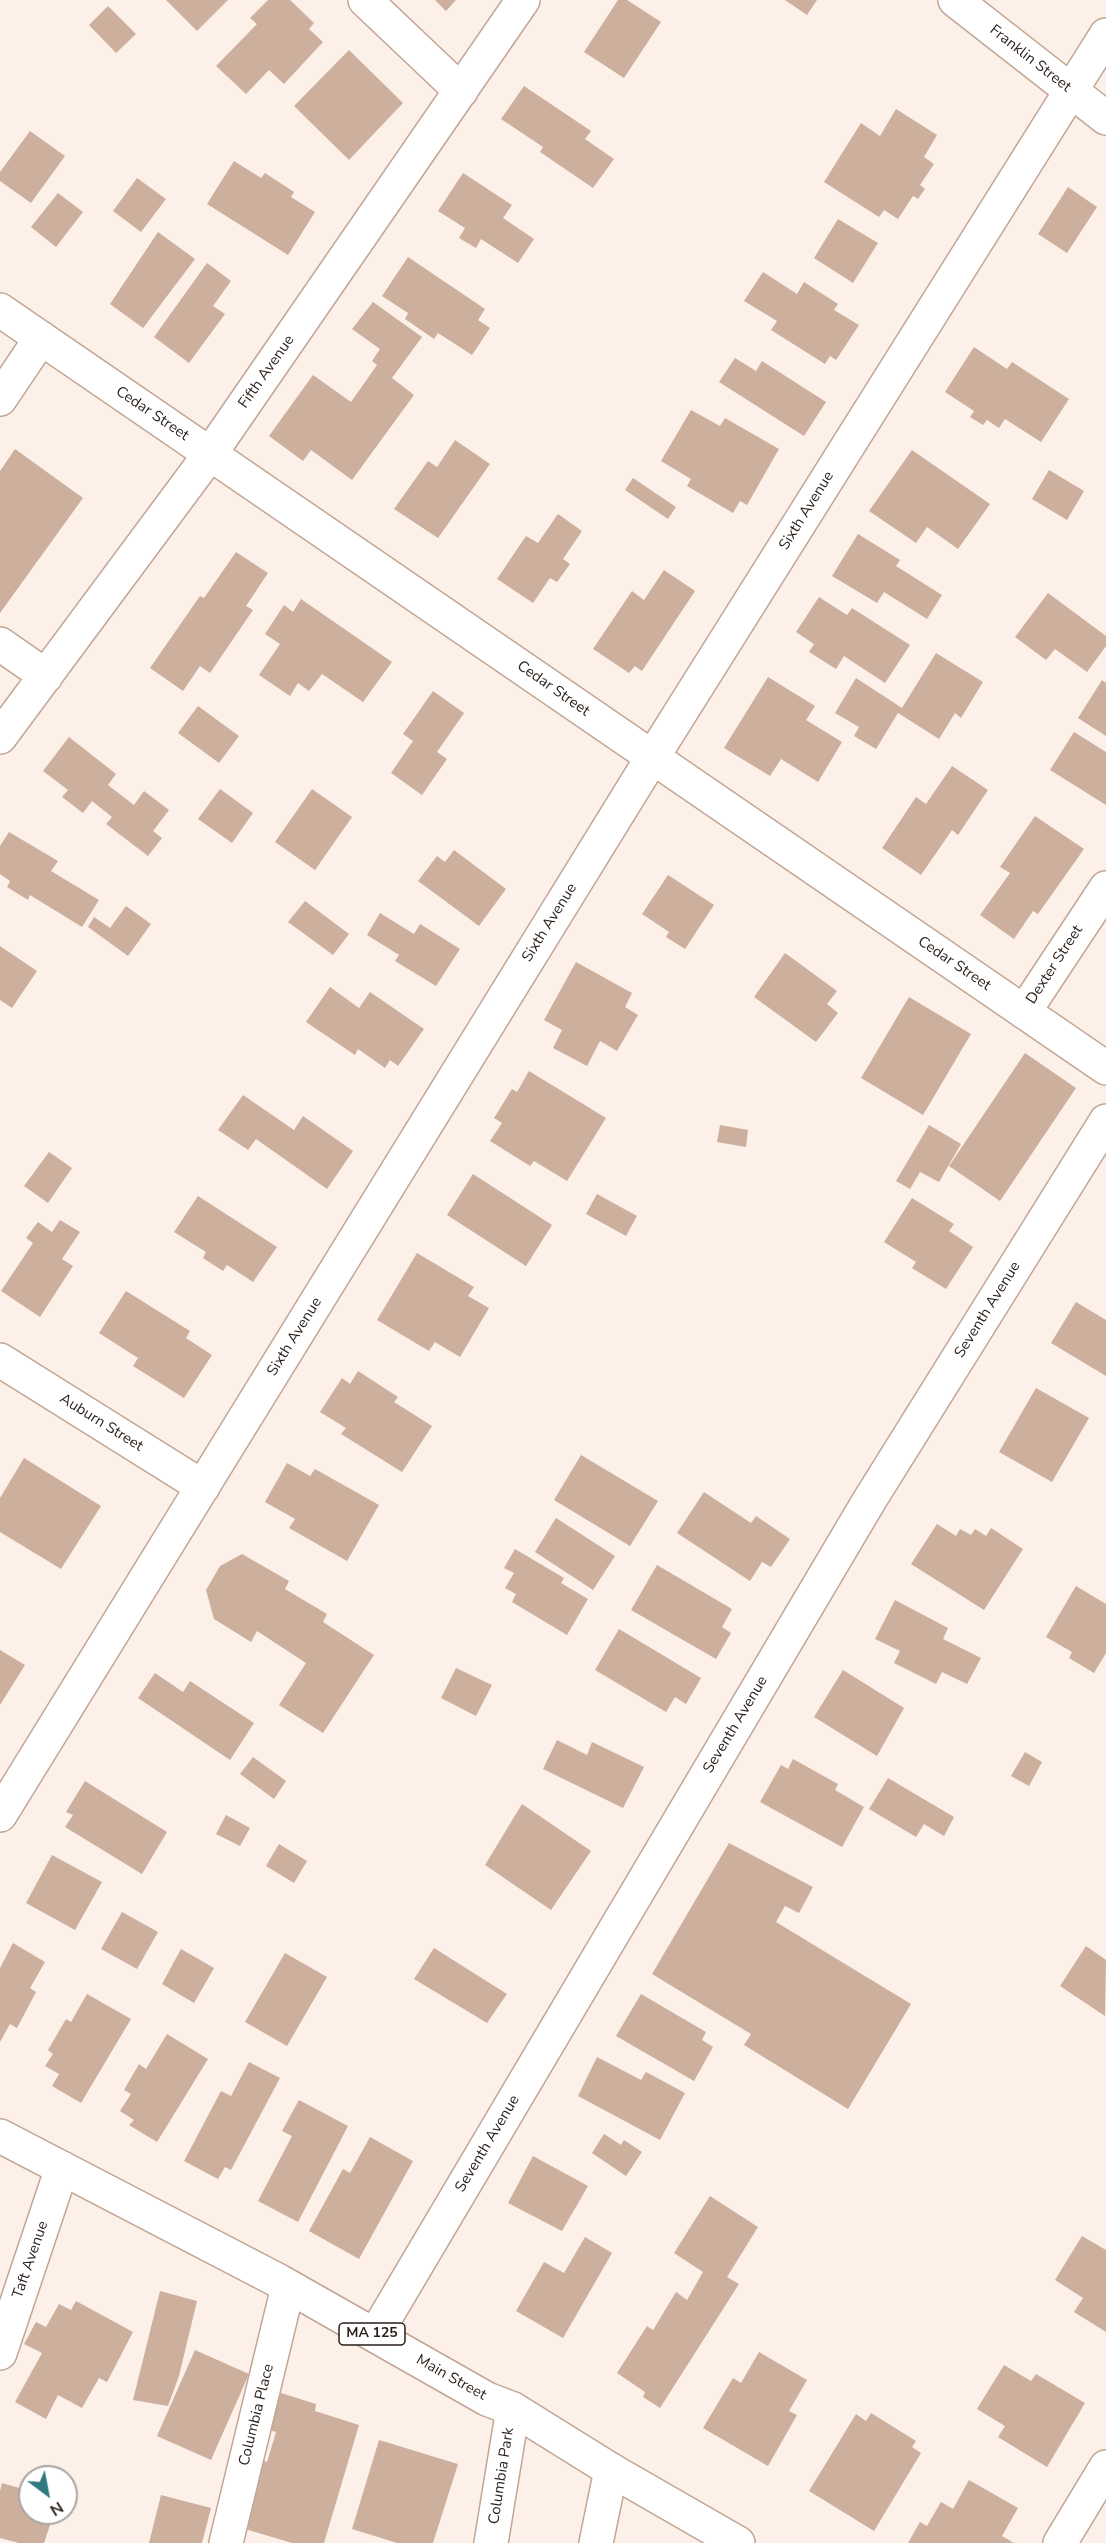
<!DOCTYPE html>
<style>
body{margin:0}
#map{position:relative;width:1106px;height:2543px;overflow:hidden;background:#fcf0e9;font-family:"Nunito Sans",sans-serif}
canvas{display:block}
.north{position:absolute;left:18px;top:2465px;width:60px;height:60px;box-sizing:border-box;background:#fff;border:2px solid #a9a5a3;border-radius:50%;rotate:148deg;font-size:16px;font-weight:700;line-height:24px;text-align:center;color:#291e18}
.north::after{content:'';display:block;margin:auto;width:21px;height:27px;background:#30797f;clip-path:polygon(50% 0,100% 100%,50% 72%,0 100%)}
</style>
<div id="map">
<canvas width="1106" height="2543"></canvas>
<div class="north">N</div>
</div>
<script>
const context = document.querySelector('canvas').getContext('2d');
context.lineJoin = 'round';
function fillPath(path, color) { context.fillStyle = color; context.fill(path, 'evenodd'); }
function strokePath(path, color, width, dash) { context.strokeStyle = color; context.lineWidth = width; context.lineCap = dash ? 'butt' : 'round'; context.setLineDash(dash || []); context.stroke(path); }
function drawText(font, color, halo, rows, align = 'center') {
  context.font = font + ' "Nunito Sans",sans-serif'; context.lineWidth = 4.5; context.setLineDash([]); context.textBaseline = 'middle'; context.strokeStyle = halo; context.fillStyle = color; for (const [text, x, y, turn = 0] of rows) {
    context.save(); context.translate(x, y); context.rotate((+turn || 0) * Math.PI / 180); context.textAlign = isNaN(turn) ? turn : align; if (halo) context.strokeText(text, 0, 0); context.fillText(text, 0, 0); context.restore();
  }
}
const building = new Path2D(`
 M166,0h62l-31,31z
 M268,0h22l24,23 -5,6 14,13 -39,42 -15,-14 -23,24 -30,-28 41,-42 -7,-6z
 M435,0h21l-10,11z
 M618,0h9l34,22 -37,56 -40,-26z
 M785,0h32l-10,15z
 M108,6l28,28 -20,19 -27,-28z
 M349,50l54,53 -54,57 -55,-54z
 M524,86l67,45 -6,8 29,20 -21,29 -53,-36 3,-5 -42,-28z
 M896,109l41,26 -13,22 10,7 -14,21 5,4 -7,10 -5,-3 -15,23 -14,-9 -5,7 -55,-35 37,-59 19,13z
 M30,131l35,25 -34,47 -31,-22v-9z
 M234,161l27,17 4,-5 29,19 -3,5 24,15 -27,43 -81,-51z
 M463,173l49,32 -9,13 31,21 -16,24 -37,-24 -5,9 -17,-10 6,-10 -27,-17z
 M137,178l29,21 -25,33 -28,-21z
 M1068,187l29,20 -30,46 -29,-19z
 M58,193l25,19 -27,35 -25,-20z
 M838,219l40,24 -25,40 -39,-25z
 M158,232l37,27 -52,69 -33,-24z
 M408,257l77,52 -7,11 12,8 -18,27 -34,-22 -4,6 -29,-20 3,-6 -26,-17z
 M207,263l24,18 -18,25 12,8 -36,49 -35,-26z
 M763,272l34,22 7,-12 34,22 -4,6 25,15 -23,35 -6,-4 -5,8 -54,-34 6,-9 -33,-20z
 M373,302l49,35 -30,41 22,17 -62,85 -41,-30 -8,11 -34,-25 44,-61 38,27 26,-37 -5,-4 8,-12 -28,-20z
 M974,347l33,22 5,-7 57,37 -28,43 -36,-23 -6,9 -12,-8 -4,5 -13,-8 4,-6 -29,-19z
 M735,358l21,13 6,-10 64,41 -22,34 -85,-54z
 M691,410l29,16 5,-8 54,31 -32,56 -7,-4 -7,12 -46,-27 4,-7 -30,-18z
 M455,440l35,24 -52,74 -44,-29 34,-48 9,6z
 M15,449l68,49 -83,115v-142z
 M912,450l78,54 -32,45 -31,-22 -11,16 -47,-32z
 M1049,470l35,21 -17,29 -35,-21z
 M633,478l43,29 -8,12 -43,-29z
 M558,514l24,17 -19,28 7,5 -13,18 -7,-4 -17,25 -36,-24 29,-43 12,7z
 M858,534l42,26 -4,6 46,29 -15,24 -43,-27 -7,11 -45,-27z
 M236,552l32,21 -22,33 7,4 -43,63 -10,-7 -17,25 -33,-23 50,-72 4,2z
 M664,570l31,21 -53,80 -7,-5 -6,7 -36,-24 39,-58 12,9z
 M1048,593l58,43v10l-19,26 -32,-23 -9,11 -31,-23z
 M819,597l28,18 5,-7 58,37 -25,38 -41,-27 -8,13 -27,-17 5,-8 -18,-12z
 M301,599l91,63 -29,40 -41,-28 -13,17 -11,-8 -8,13 -31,-21 21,-31 -15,-10 19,-29 9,7z
 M936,653l47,29 -22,36 -6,-5 -16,26 -41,-26 -22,36 -22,-13 5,-9 -24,-14 21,-35 46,30z
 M768,677l47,29 -9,14 36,22 -24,40 -37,-23 -11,17 -46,-28z
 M1102,680l4,3v53l-28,-18z
 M433,691l31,22 -27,39 10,7 -25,36 -31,-22 22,-32 -10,-7z
 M198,706l41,30 -20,27 -41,-30z
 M1074,732l32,20v53l-56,-35z
 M69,737l47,37 -8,11 26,20 10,-14 25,19 -16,21 9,7 -14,18 -42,-32 6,-7 -20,-16 -9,12 -21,-16 6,-7 -25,-19z
 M952,766l36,24 -30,45 -6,-5 -31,45 -39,-27 34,-51 10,7z
 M220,789l33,24 -21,30 -34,-24z
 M312,789l40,28 -37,53 -40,-28z
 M1035,816l49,33 -46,65 -5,-3 -19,28 -34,-24 30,-42 -10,-6z
 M9,832l49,29 -7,10 48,29 -17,27 -52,-32 -2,5 -21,-13 3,-6 -10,-7v-28z
 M454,850l52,39 -27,37 -61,-45 19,-25 8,6z
 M668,875l46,30 -29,44 -19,-12 3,-5 -27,-18z
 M305,901l44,33 -16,21 -45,-33z
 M126,906l25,18 -23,32 -40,-29 6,-10 16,11z
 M380,913l34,21 6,-10 40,25 -24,37 -41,-25 4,-6 -32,-20z
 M0,946l37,25 -25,37 -12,-8z
 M785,953l52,38 -10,13 11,9 -22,29 -62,-45z
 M576,962l56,31 -7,14 13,8 -21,36 -17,-10 -13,25 -34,-18 9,-18 -18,-10z
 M330,987l29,21 11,-16 54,37 -26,37 -8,-6 -5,8 -27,-19 -3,6 -49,-33z
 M909,997l62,37 -48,81 -62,-37z
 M1025,1053l51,35 -76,113 -51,-35z
 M529,1071l77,47 -39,63 -33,-20 -4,5 -40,-25 12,-18 -8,-5 18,-29 5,3z
 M243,1095l51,35 9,-14 50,35 -26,38 -71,-50 -8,11 -30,-20z
 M720,1125l28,5 -2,17 -29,-5z
 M929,1125l32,19 -22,38 -19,-10 -10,17 -14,-8z
 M49,1152l23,16 -24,35 -24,-17z
 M473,1174l79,51 -26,41 -79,-51z
 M597,1194l40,22 -11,20 -40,-22z
 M198,1196l79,51 -24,35 -26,-17 -4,6 -20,-13 3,-6 -32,-20z
 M912,1198l42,26 -5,7 24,16 -27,42 -34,-21 4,-6 -32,-20z
 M60,1220l20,12 -18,27 11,7 -33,51 -39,-26 32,-48 -7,-5 12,-16 14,10z
 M417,1253l57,34 -6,9 21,12 -29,49 -25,-15 -6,9 -52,-31z
 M126,1291l64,40 -4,7 26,17 -28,43 -51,-32 5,-8 -39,-25z
 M1076,1302l30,18v56l-55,-33z
 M358,1371l40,26 -4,5 38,24 -30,46 -61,-38 5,-6 -26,-16 22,-34 8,6z
 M1036,1388l53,30 -37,64 -53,-30z
 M581,1455l77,46 -28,45 -76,-46z
 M24,1458l77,48 -40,63 -61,-37v-34z
 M287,1463l23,13 5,-7 64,36 -32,56 -58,-33 6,-9 -30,-17z
 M704,1492l47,31 5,-7 34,23 -19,28 -9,-5 -12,19 -73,-48z
 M556,1518l59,38 -22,34 -58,-38z
 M937,1524l19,12 4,-7 11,6 4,-6 11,7 5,-8 32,21 -39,61 -73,-46z
 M515,1549l49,29 -3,5 27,16 -21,36 -55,-33 4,-8 -11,-6 9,-15 -10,-5z
 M242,1554l47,27 -4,8 42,25 -4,8 51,33 -51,78 -44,-28 27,-42 -49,-32 -6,11 -37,-23 -8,-29 14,-24z
 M657,1565l75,44 -10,18 9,6 -15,26 -85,-49z
 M1076,1586l30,18v49l-12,20 -25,-15 3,-6 -26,-15z
 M895,1600l53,28 -5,11 38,19 -14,26 -25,-12 -6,12 -42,-21 6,-12 -25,-12z
 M619,1629l82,49 -15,26 -11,-7 -9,15 -71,-42z
 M0,1650l25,15 -25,40z
 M456,1668l36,17 -16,31 -35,-18z
 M843,1670l61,38 -27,48 -63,-39z
 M155,1673l28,19 7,-11 64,42 -24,37 -92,-62z
 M557,1740l30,15 5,-13 52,25 -21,41 -80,-39z
 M1025,1752l17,10 -13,24 -18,-10z
 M253,1757l33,24 -12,18 -34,-25z
 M793,1759l45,25 -3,6 29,17 -22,40 -82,-45 21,-37 7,4z
 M888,1778l66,39 -10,19 -20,-12 -8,13 -47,-28z
 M85,1781l82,51 -25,42 -77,-47 8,-12 -7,-3z
 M522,1804l69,47 -40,59 -66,-45z
 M226,1815l24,13 -10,18 -24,-12z
 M729,1843l84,44 -14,26 -14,-7 -9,16 135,82 -63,105 -104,-64 7,-11 -99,-60z
 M279,1844l28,17 -13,22 -28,-17z
 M52,1855l50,27 -27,48 -49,-27z
 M122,1912l36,20 -21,37 -36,-20z
 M13,1943l32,19 -15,26 6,4 -19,36 -7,-4 -10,18v-74z
 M1086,1946l20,14 -1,56 -45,-30z
 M434,1948l73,46 -20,29 -73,-44z
 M181,1949l33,19 -20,35 -32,-19z
 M285,1953l42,24 -40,69 -42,-24z
 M87,1994l44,25 -50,84 -29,-17 7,-12 -14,-8 8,-12 -5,-4 18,-31 5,3z
 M641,1994l65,38 -4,8 11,7 -19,34 -78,-45z
 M167,2034l41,25 -51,83 -28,-17 5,-5 -14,-9 11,-17 -7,-4 15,-26 7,5z
 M597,2057l44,23 5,-8 39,21 -25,47 -82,-44z
 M249,2062l31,16 -49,92 -6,-3 -7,12 -34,-18 37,-70 10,5z
 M299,2100l49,26 -50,96 -40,-21 34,-65 -10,-5z
 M604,2134l17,11 3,-5 18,12 -16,24 -34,-23z
 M370,2137l43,24 -54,98 -50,-28 34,-62 7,4z
 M533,2156l55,30 -26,45 -54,-28z
 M710,2196l48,31 -31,50 12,7 -79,124 -17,-11 2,-5 -28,-19 30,-47 6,4 23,-38 11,8 16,-28 -29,-19z
 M1082,2236l24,14v82l-32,-20 9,-14 -28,-18z
 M585,2237l27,16 -49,85 -47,-27 28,-49 20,11z
 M160,2291l37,10 -18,75 -11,30 -35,-6z
 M76,2301l57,31 -26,50 -8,-4 -17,30 -24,-13 -12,24 -31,-17 27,-49 -18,-9 12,-22 10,5 13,-23 12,6z
 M195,2350l54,24 -38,86 -54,-24z
 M759,2352l48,28 -18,31 8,4 -29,51 -65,-38 30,-50 8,5z
 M1004,2365l27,16 5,-7 49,29 -38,64 -49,-30 7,-11 -28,-17z
 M281,2393l35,11 -1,7 44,14 -35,118h-32l-57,-17 21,-68 11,4 9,-30 -7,-2z
 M871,2413l45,28 -4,6 9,6 -47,78 -65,-40 47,-77 10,7z
 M379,2440l79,24 -25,79h-36l-45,-14z
 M969,2480l49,28 -16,28 12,7h-106l12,-21 7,4 14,-24 12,7z
 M2,2483l28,8v22h24l-10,30h-25l-19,-5v-47z
 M161,2495l50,13 -9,35h-53z`);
const minor = new Path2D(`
 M365,0l96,91
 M955,0l151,118
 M0,310l1106,758
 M0,399l41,-61
 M0,644l46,32
 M0,737l210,-283 313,-454
 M1024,1012l82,-124
 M0,1360l203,127
 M0,1815l652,-1057 454,-723
 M375,2335l494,-834 237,-380
 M0,2353l62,-185
 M226,2543l62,-256
 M491,2543l22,-134
 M596,2543l15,-73
 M1060,2543l46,-76`);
const major = new Path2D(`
 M0,2136l279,145 208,118 26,10 98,61 127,73`);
const shields = [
 [372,2334,66]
];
const shieldNames = [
 ["MA 125",372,2334]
];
const streetNames = [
 ["Franklin Street",1030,59,38],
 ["Fifth Avenue",267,372,-55],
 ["Cedar Street",152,414,34],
 ["Sixth Avenue",807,511,-58],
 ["Cedar Street",553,689,35],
 ["Sixth Avenue",550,923,-58],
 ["Cedar Street",954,964,34],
 ["Dexter Street",1055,965,-57],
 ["Seventh Avenue",988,1310,-58],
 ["Sixth Avenue",295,1337,-58],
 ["Auburn Street",101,1423,32],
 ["Seventh Avenue",736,1725,-59],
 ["Seventh Avenue",488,2144,-59],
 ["Taft Avenue",31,2260,-71],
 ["Main Street",451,2378,29],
 ["Columbia Place",257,2415,-76],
 ["Columbia Park",502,2476,-81]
];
fillPath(building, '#ccaf9d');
strokePath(minor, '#c2a594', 36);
strokePath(major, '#c2a594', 36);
strokePath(minor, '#fff', 33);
strokePath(major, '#fff', 33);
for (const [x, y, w] of shields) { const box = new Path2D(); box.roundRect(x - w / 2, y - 11, w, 22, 4.5); context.fillStyle = '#fff'; context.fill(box); strokePath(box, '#291e18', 1.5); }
drawText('bold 14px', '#291e18', null, shieldNames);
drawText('15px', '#291e18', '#fff', streetNames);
</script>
